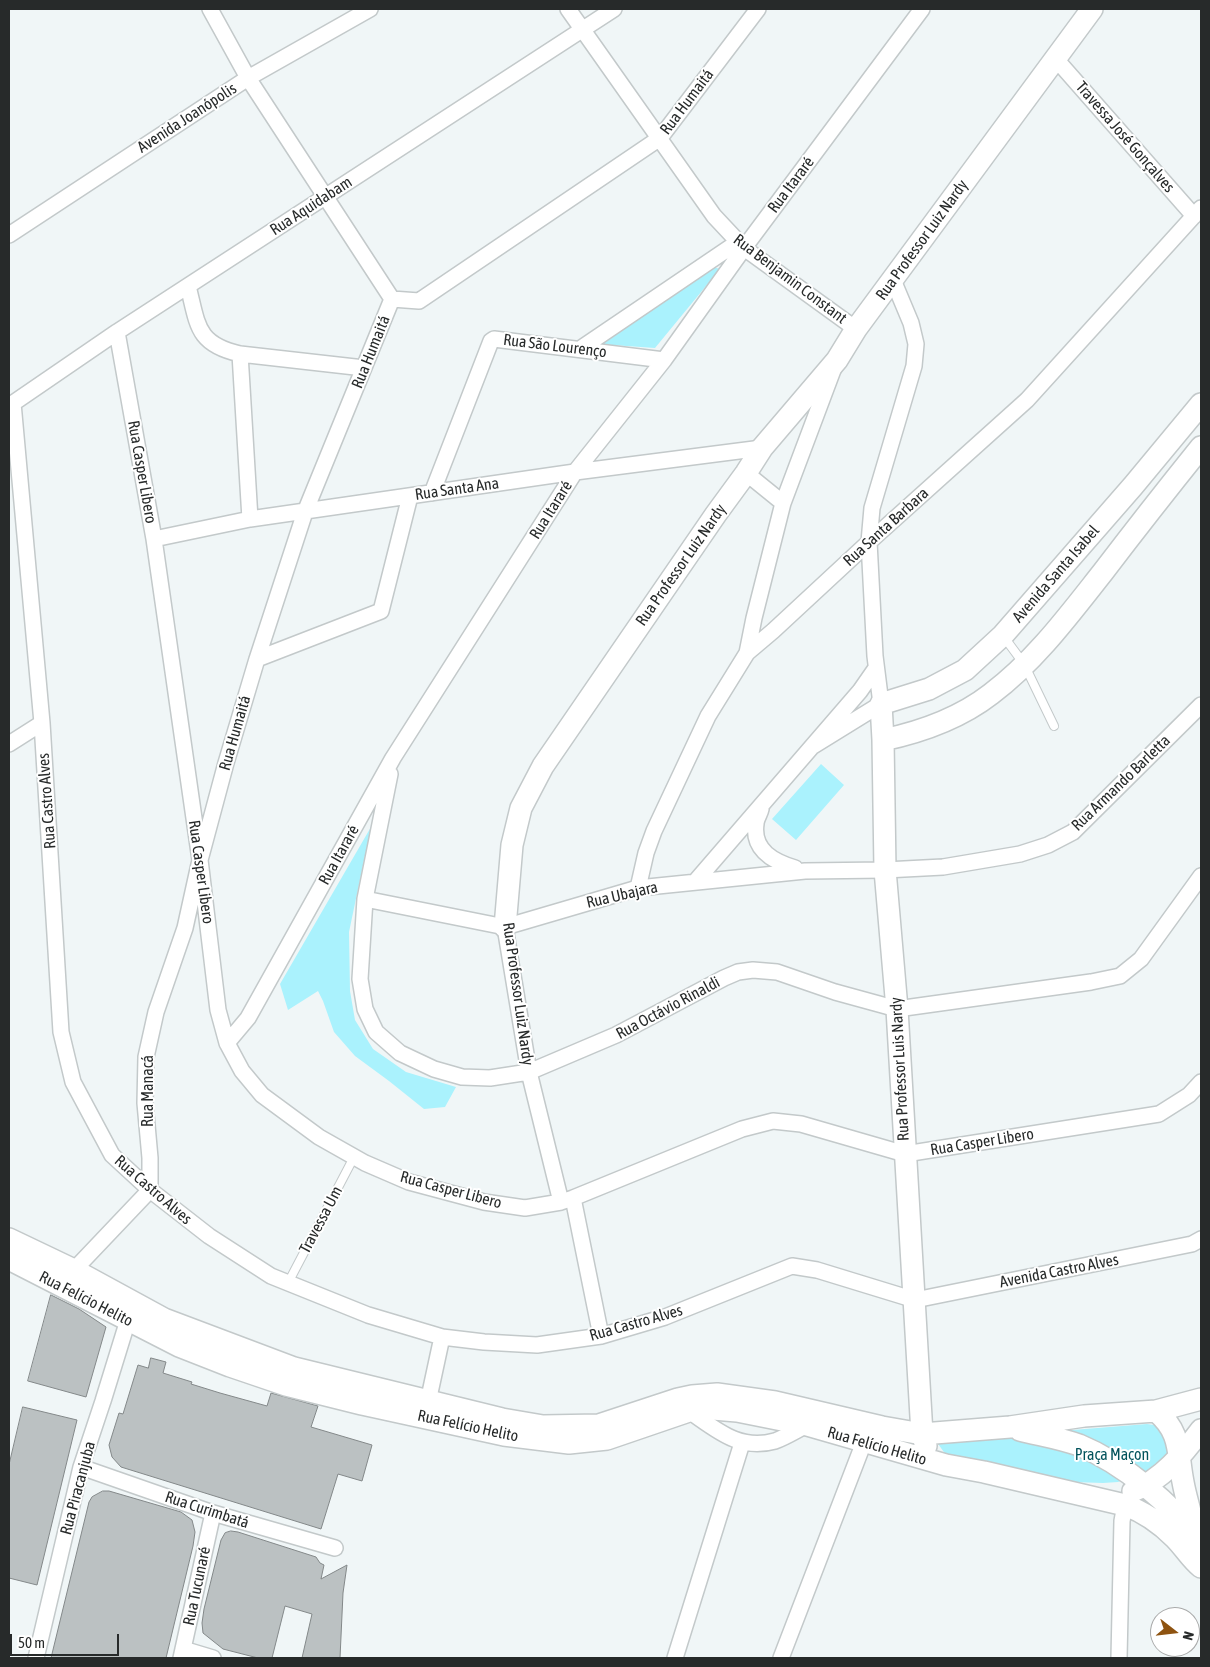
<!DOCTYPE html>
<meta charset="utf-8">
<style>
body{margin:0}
#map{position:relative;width:1210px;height:1667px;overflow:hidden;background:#f0f6f7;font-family:"Asap Condensed",sans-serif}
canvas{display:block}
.frame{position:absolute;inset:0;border:10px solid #272a2a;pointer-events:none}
.north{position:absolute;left:1150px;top:1607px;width:50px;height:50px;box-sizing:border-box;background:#fff;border:1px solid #a9aaaa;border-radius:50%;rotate:106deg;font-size:14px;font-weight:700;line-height:20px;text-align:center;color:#272a2a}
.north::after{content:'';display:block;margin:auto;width:18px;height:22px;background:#8e5311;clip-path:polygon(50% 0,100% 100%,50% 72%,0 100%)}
.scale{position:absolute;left:10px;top:1634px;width:109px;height:22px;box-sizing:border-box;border:2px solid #272a2a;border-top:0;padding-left:6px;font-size:15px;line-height:18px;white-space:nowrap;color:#272a2a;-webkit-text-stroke:4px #fff;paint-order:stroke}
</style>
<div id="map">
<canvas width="1210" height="1667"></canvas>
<div class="frame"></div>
<div class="north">N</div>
<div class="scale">50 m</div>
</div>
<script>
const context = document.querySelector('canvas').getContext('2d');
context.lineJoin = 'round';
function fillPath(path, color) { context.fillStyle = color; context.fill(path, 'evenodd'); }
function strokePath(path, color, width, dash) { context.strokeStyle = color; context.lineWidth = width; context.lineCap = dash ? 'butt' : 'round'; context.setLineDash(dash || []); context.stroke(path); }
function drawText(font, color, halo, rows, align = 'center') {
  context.font = font + ' "Asap Condensed",sans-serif'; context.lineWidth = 4; context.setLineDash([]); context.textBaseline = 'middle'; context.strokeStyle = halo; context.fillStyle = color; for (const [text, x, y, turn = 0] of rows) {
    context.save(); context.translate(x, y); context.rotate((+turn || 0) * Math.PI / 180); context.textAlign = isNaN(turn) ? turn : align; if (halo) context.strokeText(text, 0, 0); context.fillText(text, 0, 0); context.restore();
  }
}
const green = new Path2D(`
 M713,267l7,2 -65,79 -57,-4z
 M821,764l23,21 -48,55 -24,-21z
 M371,827l-22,105 1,59 5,29 18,29 33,23 50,15 -11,20 -21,2 -35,-28 -34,-25 -21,-24 -11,-31 -5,-10 -30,19 -8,-26z
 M1147,1424l14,2 9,25 -24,21 -28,10 -15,1 -30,-1 -127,-27 -10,-14z`);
const building = new Path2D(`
 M51,1295l28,14 27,18 -20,70 -58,-16z
 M151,1358l15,4 -3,11 29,9 -1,2 29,9 47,13 4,-13 47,13 -7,21 61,18 -10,36 -24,-7 -17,55 -200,-62 -9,-10 -3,-12 10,-32 4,1 15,-49 10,3z
 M23,1407l54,13 -40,165 -28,-7v-113z
 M103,1491h6l72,21 11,8 3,12 -2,14 -27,112h-115l38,-156 3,-5z
 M231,1531l7,1 78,25 4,6 4,2 -3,14 26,-14 -4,28 -3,65h-38l10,-44 -27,-8 -13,52h-14l-35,-9 -20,-16 -1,-10 2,-14 17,-69 4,-7z`);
const lane = new Path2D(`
 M1004,637l20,27 30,62
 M288,1283l66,-126`);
const street = new Path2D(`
 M210,9l38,69 144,221
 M568,9l146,207 30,32 112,81
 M1055,58l139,158
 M9,235l239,-157 122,-69
 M188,286c10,39 8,58 52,68l124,14
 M392,299l27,2 241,-163 98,-129
 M117,332l37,207 46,321 18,150 9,33 15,28 20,24 57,42 46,26 44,19 75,20 41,6 36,-6 12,-4 169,-69 31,-8 28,3 104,30 254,-40 30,-19 12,-13
 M580,349l158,-107
 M240,354l10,165
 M13,403l29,320 19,309 12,50 39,73 38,35 59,46 62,40 97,39 74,22 42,5 53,3 64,-9 64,-19 127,-51 25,4 98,30 277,-56 9,-5
 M9,406l108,-74 497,-323
 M746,473l37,30
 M432,493l59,-152 3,-2 170,21
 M154,539l96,-20 325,-47 187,-24
 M747,653l7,-35 29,-115 50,-133
 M257,659l124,-48 29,-115
 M9,744l33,-21
 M813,746l68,-42 -6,-48 -6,-114 3,-34 42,-142 2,-22 -5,-21 -18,-43
 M390,774l-25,125 -5,80 5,30 11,23 24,21 34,16 28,8 28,1 39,-6 87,-37 108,-57 14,-6 15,-2 24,2 58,20 62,17 194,-27 29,-6 21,-17 60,-83
 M761,809c-1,5 -5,10 -5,15 -4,27 19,38 39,44
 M695,882l165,-191 16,-23
 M638,888l8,-35 8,-22 54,-115 39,-63 26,-22 96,-89 158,-142 174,-192
 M365,899l140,28 133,-39 167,-17 80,-1 58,-3 77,-13 28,-9 25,-13 128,-127
 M505,927l24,145 32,130
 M227,1043l21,-25 145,-260 182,-286 89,-112 80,-112 178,-239
 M573,1198l28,138
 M74,1270l76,-80v-32l-5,-55 1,-46 10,-45 29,-84 15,-68 26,-97 31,-104 48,-147 87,-213
 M428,1402l14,-65
 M689,1411c28,19 50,40 86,30 11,-4 22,-11 32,-16
 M81,1467l132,46 122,35
 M183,1649l30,9
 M36,1658l45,-191 22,-66 25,-81
 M181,1658l32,-145
 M675,1658l67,-215
 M781,1658l83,-216
 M1119,1658l3,-137 3,-16`);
const secondary = new Path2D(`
 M883,740c38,-8 77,-22 108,-46 44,-33 78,-79 112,-122 32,-42 65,-84 98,-125
 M505,927l7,-82 9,-37 22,-42 173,-252 30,-41 16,-25 75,-88 19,-31 236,-320
 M9,1239l65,31 90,49 130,49 208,51 41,7 56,-1 79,-26 14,-3 25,-2 58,8 107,25 40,7 88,-7 74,-11 72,-5 45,-12
 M9,1259l170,87 51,20 56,19 76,19 142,31 65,8 38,-4 82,-28 24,-2 24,2 70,14 139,40 38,7 141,33c19,7 35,18 50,33 9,9 16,21 26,29
 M1156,1411c26,22 21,41 27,71 3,17 9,33 11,50
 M1020,1430c20,5 40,8 59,15 46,19 92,59 122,97
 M926,1446l-4,-12 -25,-425 -12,-139 -2,-130 -2,-36 48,-15 36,-19 38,-35 130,-149 68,-82
 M1133,1491c29,-11 50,-37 68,-61`);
const streetNames = [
 ["Rua Humaitá",687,102,-53],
 ["Avenida Joanópolis",187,118,-33],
 ["Travessa José Gonçalves",1125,137,49],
 ["Rua Itararé",791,185,-53],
 ["Rua Aquidabam",311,206,-33],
 ["Rua Professor Luiz Nardy",922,240,-54],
 ["Rua Benjamin Constant",790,279,37],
 ["Rua São Lourenço",555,346,7],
 ["Rua Humaitá",371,352,-68],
 ["Rua Casper Libero",142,472,80],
 ["Rua Santa Ana",457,489,-8],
 ["Rua Itararé",551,510,-58],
 ["Rua Santa Barbara",886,527,-42],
 ["Rua Professor Luiz Nardy",681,565,-55],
 ["Avenida Santa Isabel",1056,574,-49],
 ["Rua Humaitá",235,733,-74],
 ["Rua Armando Barletta",1121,783,-44],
 ["Rua Castro Alves",47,801,-94],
 ["Rua Itararé",339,855,-61],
 ["Rua Casper Libero",201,872,82],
 ["Rua Ubajara",622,895,-13],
 ["Rua Professor Luiz Nardy",518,994,82],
 ["Rua Octávio Rinaldi",668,1008,-28],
 ["Rua Professor Luis Nardy",900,1069,-93],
 ["Rua Manacá",148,1091,-90],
 ["Rua Casper Libero",982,1142,-9],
 ["Rua Castro Alves",153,1190,41],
 ["Rua Casper Libero",451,1190,15],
 ["Travessa Um",321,1220,-62],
 ["Avenida Castro Alves",1059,1271,-11],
 ["Rua Felício Helito",86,1299,27],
 ["Rua Castro Alves",636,1323,-16],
 ["Rua Felício Helito",468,1426,12],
 ["Rua Felício Helito",877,1446,16],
 ["Rua Piracanjuba",78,1488,-75],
 ["Rua Curimbatá",207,1510,18],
 ["Rua Tucunaré",197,1586,-78]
];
const parkNames = [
 ["Praça Maçon",1112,1455]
];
fillPath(green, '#aaf2fd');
fillPath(building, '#bbc1c2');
strokePath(building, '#838889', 1);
strokePath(lane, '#c3c9ca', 10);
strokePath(street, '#c3c9ca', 18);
strokePath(secondary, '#c3c9ca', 24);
strokePath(lane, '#fff', 8);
strokePath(street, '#fff', 15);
strokePath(secondary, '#fff', 21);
drawText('16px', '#272a2a', '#fff', streetNames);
drawText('16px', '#03535c', '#fff', parkNames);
</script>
